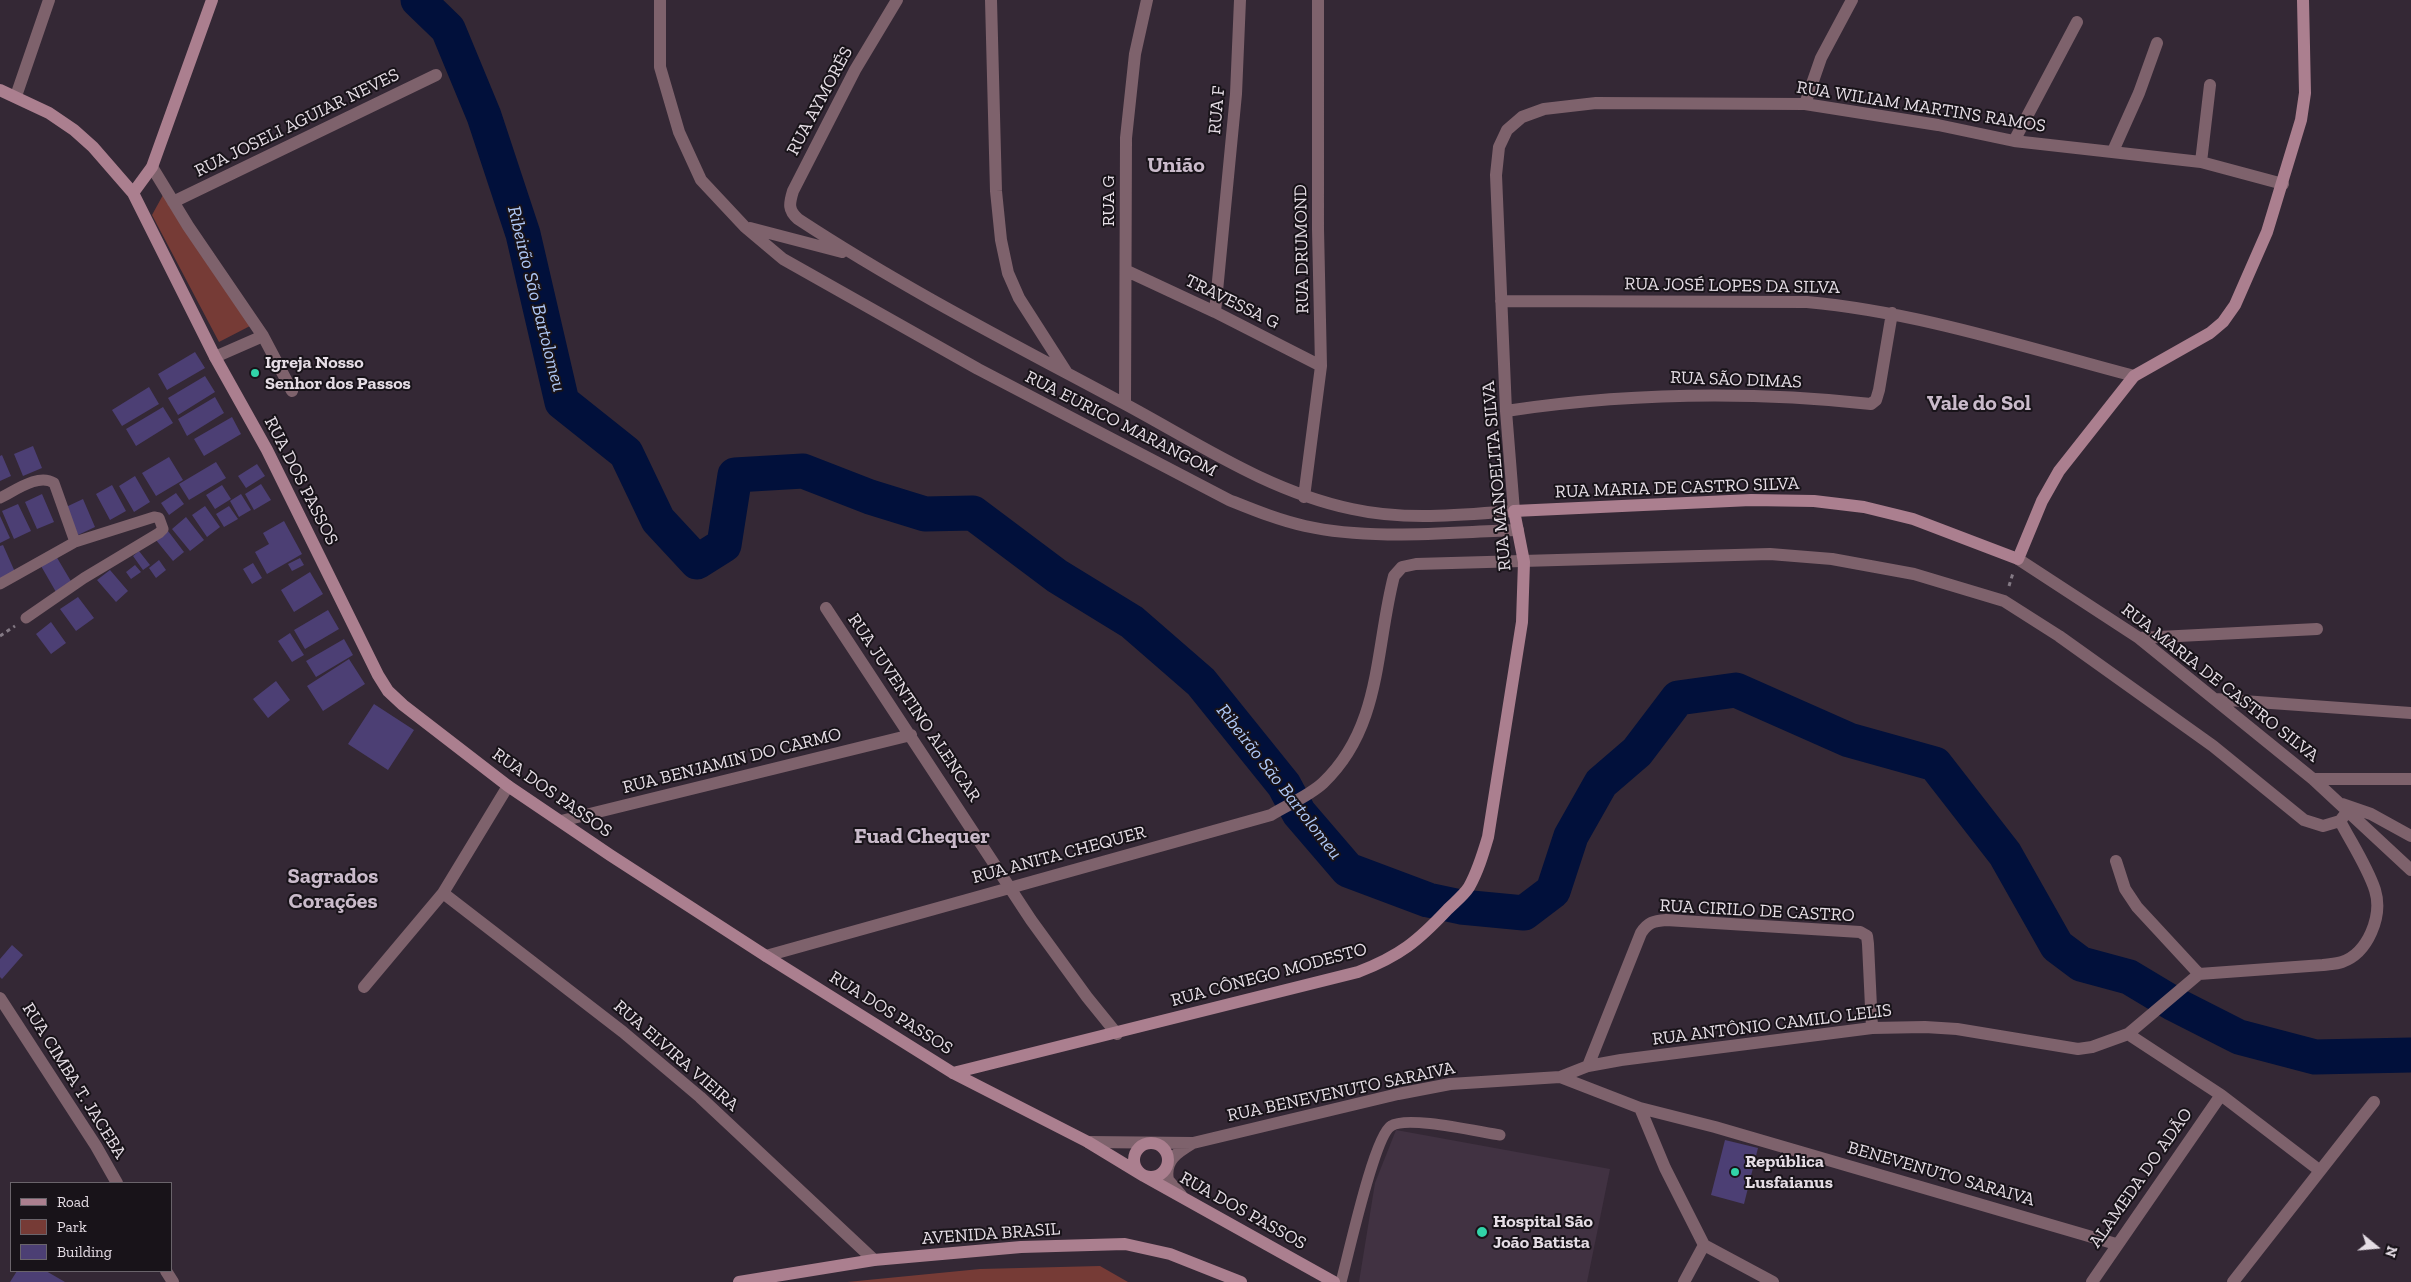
<!DOCTYPE html>
<meta charset="utf-8">
<style>
body{margin:0}
#map{position:relative;width:2411px;height:1282px;overflow:hidden;background:#342835;font-family:"Zilla Slab",serif}
canvas{display:block}
.legend{position:absolute;left:10px;top:1182px;width:162px;height:90px;box-sizing:border-box;background:#181319;border:1px solid #6a646b;margin:0;padding:6px 9px;list-style:none;font-size:15px;color:#e5dde5}
.legend li{display:flex;align-items:center;gap:10px;height:25px}
.legend b{width:25px;border:1px solid #6a646b}
.north{position:absolute;left:2351px;top:1222px;width:50px;height:50px;-webkit-text-stroke:4px #181319;paint-order:stroke;rotate:107deg;font-size:14px;font-weight:700;line-height:20px;text-align:center;color:#e5dde5}
.north::after{content:'';display:block;margin:auto;width:18px;height:22px;background:#e5dde5;clip-path:polygon(50% 0,100% 100%,50% 72%,0 100%)}
</style>
<div id="map">
<canvas width="2411" height="1282"></canvas>
<ul class="legend">
<li><b style="height:6px;background:#ab7f8f"></b>Road</li>
<li><b style="height:14px;background:#763b36"></b>Park</li>
<li><b style="height:14px;background:#4c3f74"></b>Building</li>
</ul>
<div class="north">N</div>
</div>
<script>
const context = document.querySelector('canvas').getContext('2d');
context.lineJoin = 'round';
function fillPath(path, color) { context.fillStyle = color; context.fill(path, 'evenodd'); }
function strokePath(path, color, width, dash) { context.strokeStyle = color; context.lineWidth = width; context.lineCap = dash ? 'butt' : 'round'; context.setLineDash(dash || []); context.stroke(path); }
function drawText(font, color, halo, rows, align = 'center') {
  context.font = font + ' "Zilla Slab",serif'; context.lineWidth = 4; context.setLineDash([]); context.textBaseline = 'middle'; context.strokeStyle = halo; context.fillStyle = color; for (const [text, x, y, turn = 0] of rows) {
    context.save(); context.translate(x, y); context.rotate((+turn || 0) * Math.PI / 180); context.textAlign = isNaN(turn) ? turn : align; if (halo) context.strokeText(text, 0, 0); context.fillText(text, 0, 0); context.restore();
  }
}
const built = new Path2D(`
 M1396,1130l214,39 -23,113h-228l16,-99z`);
const green = new Path2D(`
 M163,195l87,131 -31,16 -67,-127z
 M1100,1266l28,16h-281l133,-13z`);
const river = new Path2D(`
 M418,0l30,29 36,87 39,118 39,168 64,51 32,67 39,42 27,-17 11,-70 68,-4 67,26 55,17 48,-1 84,63 75,46 69,60 83,103 15,28 49,57 80,30 33,7 63,6 29,-22 18,-55 30,-53 36,-31 41,-54 58,-8 113,50 86,24 70,90 52,92 24,18 48,13 45,27 65,33 76,20 96,-2`);
const building = new Path2D(`
 M195,352l10,16 -38,22 -9,-16z
 M205,376l10,16 -37,23 -10,-17z
 M149,387l10,17 -37,22 -10,-16z
 M215,397l9,16 -37,23 -9,-17z
 M163,407l10,16 -37,23 -10,-17z
 M232,417l9,17 -37,22 -10,-17z
 M33,446l9,22 -19,8 -9,-22z
 M2,455l9,21 -11,5v-25z
 M169,457l14,23 -27,16 -14,-23z
 M216,462l10,16 -37,22 -10,-16z
 M257,464l8,12 -19,12 -8,-12z
 M135,476l15,26 -16,10 -15,-26z
 M261,484l10,16 -17,10 -9,-16z
 M112,485l14,26 -16,9 -14,-26z
 M222,485l9,14 -16,10 -9,-14z
 M176,493l8,11 -15,11 -8,-12z
 M42,494l12,28 -17,7 -12,-27z
 M241,494l10,16 -12,7 -9,-16z
 M83,499l12,28 -17,8 -12,-28z
 M18,504l13,27 -17,8 -12,-28z
 M205,506l15,21 -13,10 -15,-22z
 M229,506l9,13 -14,8 -8,-13z
 M0,516l10,22 -10,5z
 M186,517l18,23 -14,11 -18,-22z
 M284,521l18,33 -35,20 -12,-22 14,-8 -6,-11z
 M168,531l16,21 -11,9 -17,-21z
 M3,545l12,27 -15,7v-33z
 M139,551l11,14 -7,5 -10,-14z
 M56,556l16,27 -16,9 -15,-26z
 M300,558l4,7 -12,6 -4,-7z
 M159,560l7,10 -10,8 -7,-10z
 M253,563l9,15 -10,6 -9,-15z
 M135,565l6,7 -10,7 -5,-7z
 M110,570l18,21 -12,11 -19,-22z
 M310,572l13,22 -29,18 -13,-22z
 M78,597l16,21 -18,13 -16,-22z
 M328,610l11,19 -34,20 -11,-19z
 M51,622l15,21 -15,11 -15,-20z
 M290,633l14,22 -12,7 -14,-21z
 M344,639l9,16 -37,22 -10,-16z
 M349,659l16,25 -42,27 -16,-25z
 M276,681l14,19 -22,18 -15,-19z
 M374,704l40,26 -26,40 -40,-26z
 M12,945l11,10 -21,24 -2,-2v-18z
 M1725,1140l33,8 -14,56 -33,-9z
 M17,1271h29l19,11h-55z`);
const path = new Path2D(`
 M2009,586l4,-13
 M0,636l15,-10`);
const lane = new Path2D(`
 M0,498c15,-7 38,-25 54,-15l21,59
 M0,584l75,-42 79,-25 5,1 4,11 -4,4 -75,45 -58,40
 M1341,1282c7,-25 33,-146 50,-156 16,-11 88,6 109,9`);
const street = new Path2D(`
 M660,0v67l19,65 22,48 44,47 38,32 195,110 251,131c25,10 49,20 76,26 67,15 145,6 213,4
 M897,0l-42,70 -62,121c-4,13 -5,19 5,28 105,69 215,125 325,184 75,40 144,88 229,106 54,12 107,6 162,2l-8,-100 -10,-236 3,-28 8,-17 15,-13 22,-8 52,-6 209,1 133,21 76,16 187,21 82,22
 M991,0l5,191 5,49 7,33 11,25 48,75
 M16,96l33,-96
 M1805,104l16,-46 31,-58
 M2014,141l63,-119
 M2113,151l26,-58 18,-50
 M2201,162l9,-77
 M152,167l36,59 75,110 29,55
 M173,202l263,-127
 M750,228l92,24
 M1127,271l88,41 106,54
 M1501,301l306,1c111,10 220,46 327,74
 M1215,312l21,-218 4,-94
 M215,357l48,-21
 M1125,404l1,-266 9,-84 12,-54
 M1506,411c121,-18 243,-20 365,-7l5,-4 3,-10 13,-77
 M1304,497l17,-131 -3,-137v-229
 M2018,559l121,79 174,141 98,91
 M826,608l205,312 56,77 30,37
 M2139,638l178,-9
 M2215,699l196,14
 M2313,779h98
 M2342,804l29,10 40,22
 M561,821l350,-86
 M2116,861l9,28 12,18 62,67
 M443,893l180,139 77,65 174,163
 M766,956l505,-141c16,-10 38,-19 52,-32 59,-56 52,-134 71,-207l8,-9 14,-3 354,-10 62,5 82,15 90,27 55,35 154,110 91,74 19,6 17,-5 7,-9
 M364,987l79,-94 65,-107
 M0,998l96,148 21,37
 M2128,1034l93,61 98,75
 M1588,1066l53,-133c7,-11 13,-12 25,-13l194,12 7,4 1,8 4,84
 M1560,1077l28,-11 33,-6 251,-32 53,-1 32,2 121,20 14,-2 36,-13 71,-60 124,-9c6,-1 13,-1 19,-3 26,-9 41,-46 33,-72 -8,-24 -23,-46 -35,-69
 M1640,1108l25,60 39,77 -20,37
 M1088,1142l105,1 205,-49 52,-10 110,-7 80,31 75,19 401,117
 M1181,1195l-13,-15c-4,-20 10,-28 25,-37
 M1704,1245l69,37
 M166,1271l7,11
 M2092,1282l129,-187
 M2233,1282l141,-180`);
const secondary = new Path2D(`
 M0,90l49,23 25,17 19,17 40,46 82,164 52,93 111,225 10,16 15,14 105,81 102,69 156,101 187,117 135,69 56,34 190,106
 M133,193l19,-26 60,-167
 M953,1073l405,-101c42,-16 60,-31 90,-63 7,-7 16,-14 21,-22 9,-16 14,-33 19,-50l34,-215 2,-60 -10,-51 237,-11 63,1 50,6 49,12 105,40 24,-58 17,-30 75,-95 76,-43 13,-11 12,-17 32,-73 34,-112 4,-27 -2,-93
 M1134 1160a17 17 0 1 1 34 0a17 17 0 1 1-34 0Z
 M739,1282l135,-22 147,-13 104,-3 45,10 71,28`);
const markers = [
 [255,373,5,"#31d4a9"],
 [1735,1172,5,"#31d4a9"],
 [1482,1232,6,"#31d4a9"]
];
const streetNames = [
 ["RUA AYMORÉS",820,101,-62],
 ["RUA WILIAM MARTINS RAMOS",1921,107,9],
 ["RUA F",1217,110,-85],
 ["RUA JOSELI AGUIAR NEVES",297,123,-26],
 ["RUA G",1109,201,-90],
 ["RUA DRUMOND",1302,249,-91],
 ["RUA JOSÉ LOPES DA SILVA",1732,286,1],
 ["TRAVESSA G",1232,302,26],
 ["RUA SÃO DIMAS",1736,380,2],
 ["RUA EURICO MARANGOM",1121,424,27],
 ["RUA MANOELITA SILVA",1497,476,-95],
 ["RUA DOS PASSOS",301,481,63],
 ["RUA MARIA DE CASTRO SILVA",1677,488,-2],
 ["RUA MARIA DE CASTRO SILVA",2220,683,38],
 ["RUA JUVENTINO ALENCAR",914,708,56],
 ["RUA BENJAMIN DO CARMO",732,761,-14],
 ["RUA DOS PASSOS",552,793,35],
 ["RUA ANITA CHEQUER",1059,855,-15],
 ["RUA CIRILO DE CASTRO",1757,911,3],
 ["RUA CÔNEGO MODESTO",1269,975,-15],
 ["RUA DOS PASSOS",891,1013,32],
 ["RUA ANTÔNIO CAMILO LELIS",1772,1025,-7],
 ["RUA ELVIRA VIEIRA",676,1056,41],
 ["RUA CIMBA T. JACEBA",74,1081,58],
 ["RUA BENEVENUTO SARAIVA",1341,1092,-12],
 ["BENEVENUTO SARAIVA",1941,1174,16],
 ["ALAMEDA DO ADÃO",2141,1178,-55],
 ["RUA DOS PASSOS",1243,1211,29],
 ["AVENIDA BRASIL",991,1234,-4]
];
const poiNames = [
 ["Igreja Nosso",265,363],
 ["Senhor dos Passos",265,384],
 ["República",1745,1162],
 ["Lusfaianus",1745,1183],
 ["Hospital São",1493,1222],
 ["João Batista",1493,1243]
];
const waterNames = [
 ["Ribeirão São Bartolomeu",536,299,76],
 ["Ribeirão São Bartolomeu",1279,782,52]
];
const districtNames = [
 ["União",1176,166],
 ["Vale do Sol",1979,404],
 ["Fuad Chequer",922,837],
 ["Sagrados",333,877],
 ["Corações",333,902]
];
fillPath(built, '#413242');
fillPath(green, '#763b36');
strokePath(river, '#01103b', 35);
fillPath(building, '#4c3f74');
strokePath(path, '#847a85', 3, [4, 4]);
strokePath(lane, '#7e626c', 11);
strokePath(street, '#7e626c', 12);
strokePath(secondary, '#ab7f8f', 12);
for (const [x, y, r, color] of markers) { const dot = new Path2D(); dot.arc(x, y, r, 0, 2 * Math.PI); context.fillStyle = color; context.fill(dot); strokePath(dot, '#181319', 2); }
drawText('18px', '#e5dde5', '#181319', streetNames);
drawText('bold 18px', '#e5dde5', '#181319', poiNames, 'left');
drawText('italic 19px', '#b0c9f7', '#181319', waterNames);
drawText('bold 22px', '#cabbcb', '#181319', districtNames);
</script>
